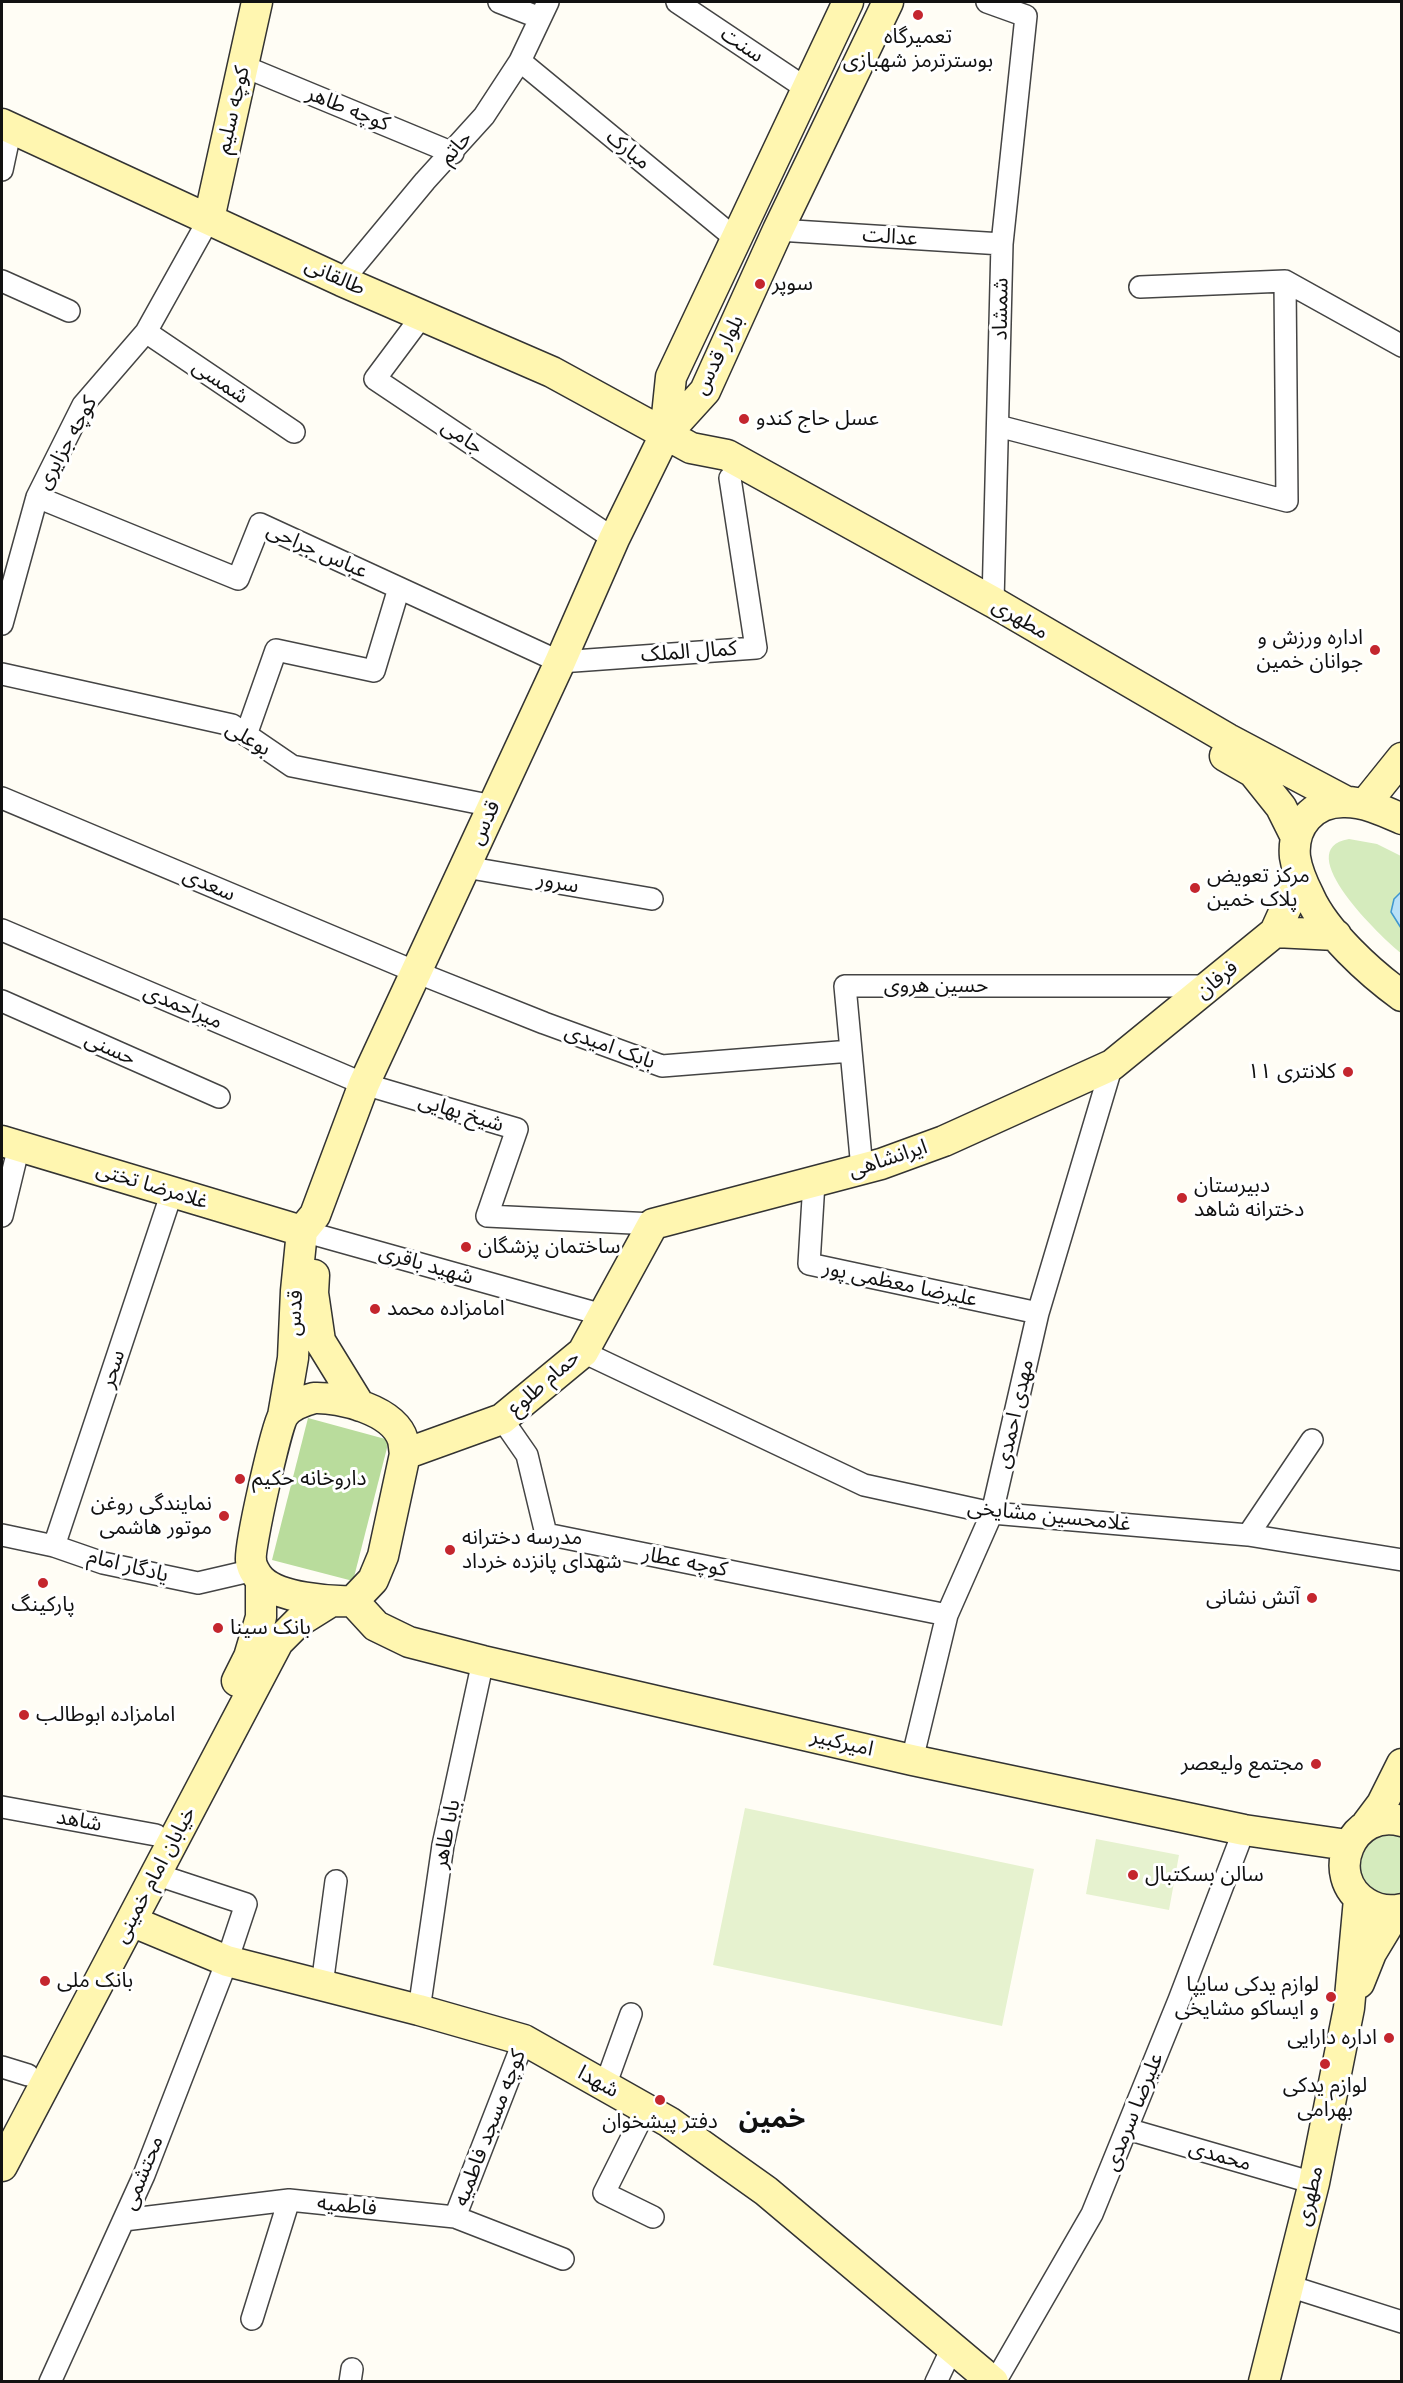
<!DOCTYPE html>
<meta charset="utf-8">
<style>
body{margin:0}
#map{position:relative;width:1403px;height:2383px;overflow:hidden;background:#fffdf5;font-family:Lora,serif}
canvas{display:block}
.frame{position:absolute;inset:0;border:3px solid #111;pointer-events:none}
</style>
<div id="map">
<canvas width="1403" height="2383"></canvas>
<div class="frame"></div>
</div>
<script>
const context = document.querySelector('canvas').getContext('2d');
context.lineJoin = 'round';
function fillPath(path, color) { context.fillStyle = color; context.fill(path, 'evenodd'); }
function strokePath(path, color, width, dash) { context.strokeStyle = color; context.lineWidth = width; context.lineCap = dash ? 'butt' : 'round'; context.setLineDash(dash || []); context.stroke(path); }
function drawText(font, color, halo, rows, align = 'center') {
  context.font = font + ' Lora,"Noto Sans Arabic",serif'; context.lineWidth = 6; context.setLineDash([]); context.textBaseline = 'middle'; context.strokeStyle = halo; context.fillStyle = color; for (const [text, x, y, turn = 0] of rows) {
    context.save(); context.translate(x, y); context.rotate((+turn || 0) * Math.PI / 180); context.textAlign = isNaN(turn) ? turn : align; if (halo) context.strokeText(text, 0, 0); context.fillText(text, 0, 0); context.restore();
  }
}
const green = new Path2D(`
 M1349,839l28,5 24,12v97c-18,-14 -113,-104 -52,-114z
 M1380,1833l21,1v64l-10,3 -29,-14 -6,-32z`);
const forest = new Path2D(`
 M308,1418l81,22 -36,141 -81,-21z`);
const pitch = new Path2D(`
 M745,1808l289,61 -32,157 -289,-61z
 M1096,1839l83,16 -10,55 -83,-16z`);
const water = new Path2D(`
 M1401,892v36l-10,-16 3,-13z`);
const street = new Path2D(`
 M499,2l41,16
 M677,2l130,87
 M987,2l39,14 -24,228 -9,358
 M520,61l216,178
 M243,66l210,87
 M2,170l9,-42
 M778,230l224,14
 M2,281l67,30
 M342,281l83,-100 59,-65 36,-55 28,-59
 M1140,287l145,-6 117,65
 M422,316l-47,63 239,160
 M146,332l148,100
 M998,426l289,75 -2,-220
 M37,497l201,82 22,-55 300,138 196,-14 -26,-170
 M2,624l35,-127 46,-92 63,-73 63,-113
 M2,674l230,51 60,41 201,40
 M246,735l30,-85 98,21 25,-83
 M2,798l414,174 128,51 118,43 189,-15
 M465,867l187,32
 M2,930l362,154 153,45 -30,87 166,8
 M2,1001l217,96
 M862,1169l-17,-183h365
 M814,1182l-5,82 229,49
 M2,1216l17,-70
 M317,1235l286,80
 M583,1352l281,133 128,28 256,22 154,25
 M502,1419l25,36 19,79 401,81
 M2,1535l52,11 49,17 95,20 56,-13
 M1248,1535l64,-95
 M54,1546l118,-354
 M912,1760l35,-145 45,-102 46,-200 74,-248
 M2,1807l154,28
 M322,1985l14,-104
 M419,2010l24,-165 40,-184
 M2,2067l26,8
 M605,2086l26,-72
 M646,2109l-42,84 49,24
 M1127,2129l187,54
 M455,2217l69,-177
 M124,2220l165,-20 166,17 108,42
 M1289,2286l113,36
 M252,2319l37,-119
 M50,2382l94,-207 83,-214 19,-57 -91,-30
 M350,2382l2,-13
 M936,2382l17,-36
 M995,2382l97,-168 87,-214 65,-170`);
const secondary = new Path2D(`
 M2,124l340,157 210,91 139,76 36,7 266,147 235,137 117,62
 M209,219l48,-217
 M665,435l6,-58 177,-375
 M1225,756l28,16 28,35 15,30
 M1365,804l37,-46
 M1402,819c-18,-8 -37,-17 -57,-17 -32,-1 -53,24 -50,55 2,14 8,27 14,39 16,36 61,77 93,100
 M1275,932l61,3
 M2,1141l300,90
 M314,1275l-1,18 7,48 40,65
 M314,1398c26,-1 80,12 89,42 1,4 1,9 2,14l-22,102 -10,24 -20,21c-24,1 -74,-3 -92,-21 -5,-5 -10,-14 -10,-20 -2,-13 25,-132 32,-144 6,-10 20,-15 31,-18z
 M283,1416l10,-58 3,-67 6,-60 13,-16 49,-131 196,-422 54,-123 51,-104 40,-44 73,-161 110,-228
 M405,1454l97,-35 81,-67 70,-128 228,-60 63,-23 168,-76 163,-133 25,-55
 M353,1601l23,25 33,16 74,19 429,99 332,70 103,15
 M237,1681l12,-24 12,-40v-37
 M1402,1821c-50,-14 -80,55 -36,82 11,7 23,9 36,6
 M1367,1824l15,-20 20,-40
 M131,1921l96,40 192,49 105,30 145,82 97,69 227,191
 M1359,1983l12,-30 26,-43
 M2,2166l276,-524 20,-20 32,-20
 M1264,2382l50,-199 35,-175 10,-109`);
const markers = [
 [918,15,6,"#c4262e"],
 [760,284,6,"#c4262e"],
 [744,419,6,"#c4262e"],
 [1375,650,6,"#c4262e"],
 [1195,888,6,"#c4262e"],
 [1348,1072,6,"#c4262e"],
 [1182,1198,6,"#c4262e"],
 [466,1247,6,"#c4262e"],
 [375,1309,6,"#c4262e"],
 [240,1479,6,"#c4262e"],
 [224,1516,6,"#c4262e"],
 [450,1550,6,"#c4262e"],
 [43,1583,6,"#c4262e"],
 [1312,1598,6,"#c4262e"],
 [218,1628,6,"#c4262e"],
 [24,1715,6,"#c4262e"],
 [1316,1764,6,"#c4262e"],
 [1133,1875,6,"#c4262e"],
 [45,1981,6,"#c4262e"],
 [1331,1997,6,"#c4262e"],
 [1389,2038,6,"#c4262e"],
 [1325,2064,6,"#c4262e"],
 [660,2100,6,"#c4262e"]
];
const poiNames = [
 ["تعمیرگاه",918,37,"center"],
 ["بوسترترمز شهبازی",918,61,"center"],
 ["سوپر",772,284],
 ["عسل حاج کندو",756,419],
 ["اداره ورزش و",1363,638,"right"],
 ["جوانان خمین",1363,662,"right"],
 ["مرکز تعویض",1207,876],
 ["پلاک خمین",1207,900],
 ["کلانتری ۱۱",1336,1072,"right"],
 ["دبیرستان",1194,1186],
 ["دخترانه شاهد",1194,1210],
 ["ساختمان پزشگان",478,1247],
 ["امامزاده محمد",387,1309],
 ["داروخانه حکیم",252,1479],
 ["نمایندگی روغن",212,1504,"right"],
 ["موتور هاشمی",212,1528,"right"],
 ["مدرسه دخترانه",462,1538],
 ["شهدای پانزده خرداد",462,1562],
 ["آتش نشانی",1300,1598,"right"],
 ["پارکینگ",43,1605,"center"],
 ["بانک سینا",230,1628],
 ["امامزاده ابوطالب",36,1715],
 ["مجتمع ولیعصر",1304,1764,"right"],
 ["سالن بسکتبال",1145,1875],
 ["بانک ملی",57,1981],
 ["لوازم یدکی سایپا",1319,1985,"right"],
 ["و ایساکو مشایخی",1319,2009,"right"],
 ["اداره دارایی",1377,2038,"right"],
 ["لوازم یدکی",1325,2086,"center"],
 ["بهرامی",1325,2110,"center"],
 ["دفتر پیشخوان",660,2122,"center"]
];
const streetNames = [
 ["سنت",742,45,34],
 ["کوچه طاهر",348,109,22],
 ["کوچه سلیم",233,110,-77],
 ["حاتم",456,148,-48],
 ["مبارک",628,150,39],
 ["عدالت",890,237,4],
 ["طالقانی",335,277,24],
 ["شمشاد",1001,309,-89],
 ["بلوار قدس",719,355,-63],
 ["شمسی",220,382,34],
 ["جامی",462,437,34],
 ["کوچه جزایری",67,443,-61],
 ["عباس جراحی",317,551,24],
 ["مطهری",1020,619,30],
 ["کمال الملک",689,652,-4],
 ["بوعلی",248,739,30],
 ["قدس",485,823,-65],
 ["سرور",558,883,10],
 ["سعدی",209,885,23],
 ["فرفان",1217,980,-39],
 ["حسین هروی",936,986],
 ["میراحمدی",183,1007,23],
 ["بابک امیدی",610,1047,20],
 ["حسنی",110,1049,24],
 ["شیخ بهایی",461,1113,17],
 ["ایرانشاهی",888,1159,-18],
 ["غلامرضا تختی",152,1186,17],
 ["شهید باقری",426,1265,16],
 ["علیرضا معظمی پور",900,1284,12],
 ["قدس",295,1313,-87],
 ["سحر",113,1369,-72],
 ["حمام طلوع",544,1383,-41],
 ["مهدی احمدی",1015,1414,-77],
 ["غلامحسین مشایخی",1049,1516,6],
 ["کوچه عطار",685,1562,11],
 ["یادگار امام",128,1566,14],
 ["امیرکبیر",842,1743,13],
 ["شاهد",79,1821,10],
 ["بابا طاهر",447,1834,-79],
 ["خیابان امام خمینی",155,1875,-62],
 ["شهدا",598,2082,29],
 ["علیرضا سرمدی",1134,2112,-68],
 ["کوچه مسجد فاطمیه",490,2128,-69],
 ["محمدی",1220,2156,16],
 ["محتشمی",143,2173,-68],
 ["مطهری",1310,2196,-77],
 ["فاطمیه",347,2206,6]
];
const districtNames = [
 ["خمین",772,2119]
];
fillPath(green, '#d5ebbd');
fillPath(forest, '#b9dc9c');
fillPath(pitch, '#e6f2cf');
fillPath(water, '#b9e0f7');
strokePath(water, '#3f96cf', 1.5);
strokePath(street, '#444', 24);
strokePath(secondary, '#333', 33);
strokePath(street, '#fff', 21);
strokePath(secondary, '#fff6b0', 30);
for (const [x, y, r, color] of markers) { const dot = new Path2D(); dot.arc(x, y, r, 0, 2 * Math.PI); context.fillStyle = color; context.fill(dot); strokePath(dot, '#fff', 2); }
drawText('21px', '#111', '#fff', poiNames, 'left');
drawText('21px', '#111', '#fff', streetNames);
drawText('bold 27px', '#111', '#fff', districtNames);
</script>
